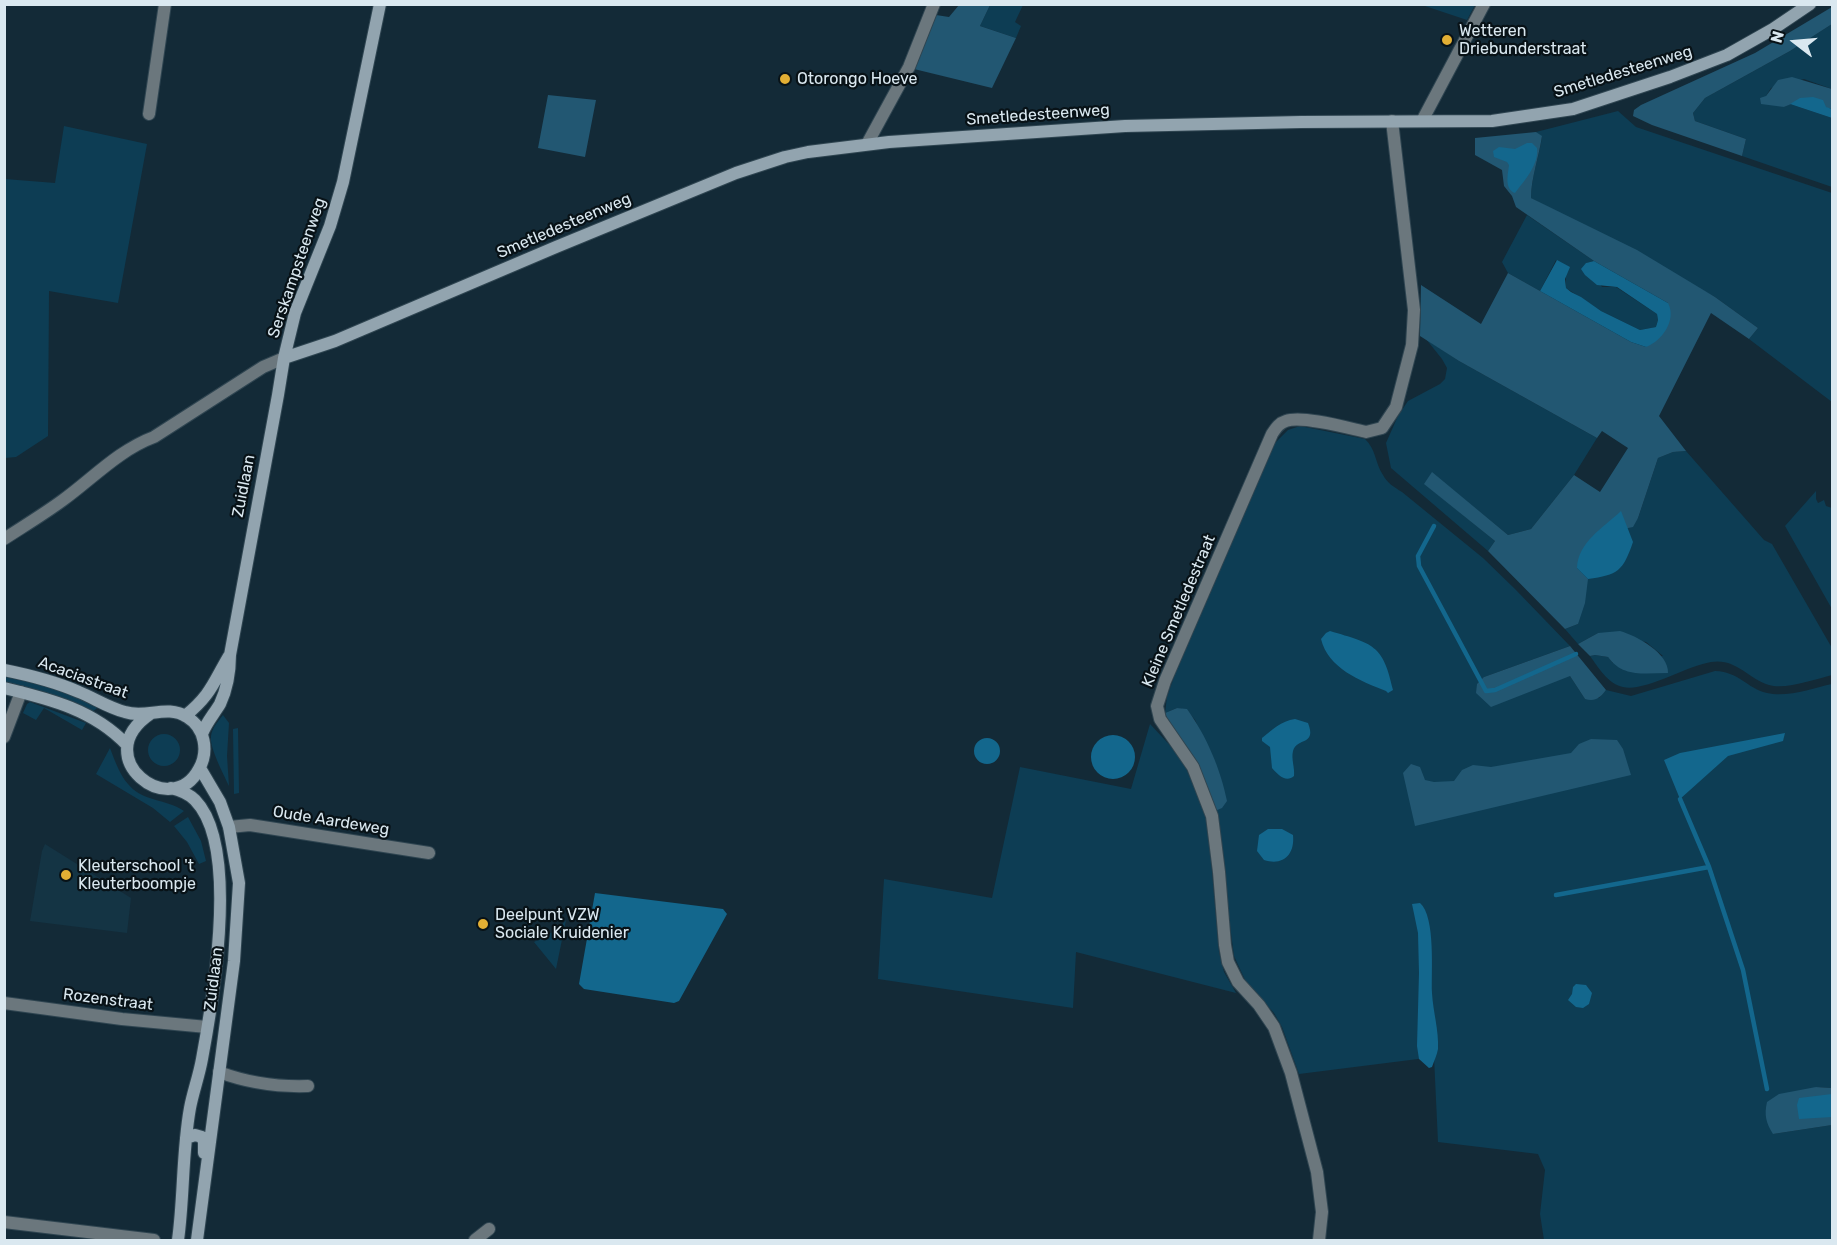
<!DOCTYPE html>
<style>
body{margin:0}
#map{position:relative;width:1837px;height:1245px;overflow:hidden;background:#132a37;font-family:Rubik,sans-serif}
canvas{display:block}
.frame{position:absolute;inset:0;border:6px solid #dae8f0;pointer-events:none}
.north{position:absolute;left:1765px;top:12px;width:60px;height:60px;-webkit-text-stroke:4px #081217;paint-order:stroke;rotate:286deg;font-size:16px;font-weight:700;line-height:24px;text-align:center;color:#dae8f0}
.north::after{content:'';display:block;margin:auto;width:21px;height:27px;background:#dae8f0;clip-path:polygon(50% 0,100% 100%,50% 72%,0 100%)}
</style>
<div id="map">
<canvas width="1837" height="1245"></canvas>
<div class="frame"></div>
<div class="north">N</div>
</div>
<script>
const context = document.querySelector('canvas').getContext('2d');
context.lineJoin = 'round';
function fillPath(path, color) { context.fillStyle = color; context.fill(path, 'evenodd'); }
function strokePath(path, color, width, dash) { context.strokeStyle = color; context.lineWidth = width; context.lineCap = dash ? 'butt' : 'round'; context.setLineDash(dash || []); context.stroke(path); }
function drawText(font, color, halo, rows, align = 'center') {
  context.font = font + ' Rubik,sans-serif'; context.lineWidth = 4.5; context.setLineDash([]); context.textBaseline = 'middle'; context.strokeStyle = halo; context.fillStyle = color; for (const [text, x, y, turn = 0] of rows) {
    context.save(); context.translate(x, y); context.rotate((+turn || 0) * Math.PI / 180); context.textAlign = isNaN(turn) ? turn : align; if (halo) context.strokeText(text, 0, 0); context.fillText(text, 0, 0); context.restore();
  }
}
const built = new Path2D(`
 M45,844l86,54 -4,35 -97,-12 12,-70z`);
const green = new Path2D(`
 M990,5h33l-8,17 6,4 -5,12 -36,-12z
 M1422,5h53l-8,15z
 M1832,24v65l-28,-10 -33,9 -5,8 18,11 6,-3 42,14v69l-90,-31 4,-17 -51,-18 -2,-8 12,-15 85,-47z
 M1618,111l18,16 196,66v209l-83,-63 9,-11 -43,-31 -184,-99c0,-20 8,-41 11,-61l-6,-5z
 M64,126l83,18 -29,159 -69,-12 -1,145 -32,21 -11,1v-279l50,4z
 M1527,215l67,46 -8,2 16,24h14l41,27 1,6 -2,7 -16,3 -39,-19 -35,-23v-15l-10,-13 -16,31 -32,-18 -6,-11z
 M1426,339l33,22 138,77 -23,37 -43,54 -23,6 -76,-62 -7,11 70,57 -7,10 -97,-83 -5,-25 12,-27 10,-15 32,-17 5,-5 2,-11 -5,-9z
 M1300,426l65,13c11,10 10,24 18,36 4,8 11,12 19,17l81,66 32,31 55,57 -86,31 86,-1 15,23 14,-1 7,-8 25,6 84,-25c25,1 31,17 52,22 20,5 46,-5 65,-9v404l-16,-1 -43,47 59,-9v115h-288l-4,-26 5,-44 -7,-16 -100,-12 -4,-85 -135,17 -17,-47 -8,-14 -28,-31 -12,-26 -19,-145 1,-46 -21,-45 -8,-10 -10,-2 -12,5 2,-16 8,-23 100,-231 13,-13z
 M1686,451l78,89 8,4 60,104v27c-16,4 -47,15 -63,10 -22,-7 -33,-27 -58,-23 -25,4 -66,30 -88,25 -15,-3 -25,-20 -33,-31l5,-1 13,2 5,6 50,-7 -17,-14 -48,-9 -20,11 -13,-15 13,-5 -1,-56 61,-50 20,-60 15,-6z
 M1816,491v8l2,4 6,-3 2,6 6,2v101l-47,-83z
 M4,673l59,18 37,15 -8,6 -87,-30z
 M30,702l56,21 -4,7 -38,-22 -8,12 -13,-7 4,-9z
 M223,715l6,8 -2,33 2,30c-5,-11 -20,-39 -18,-50 1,-8 7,-15 12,-21z
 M1150,724l30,32 24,50 5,31 10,115 5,20 12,21 -160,-41 -3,56 -195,-29 6,-100 108,19 28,-131 111,22z
 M238,728l1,65 -5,1 -1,-65z
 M148 750a16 16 0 1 1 32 0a16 16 0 1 1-32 0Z
 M110,748c9,24 16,44 43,51 12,4 21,5 31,12l-14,11 -17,-14 -57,-34z
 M188,817l13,24 5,20 -7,3 -12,-22 -13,-16z
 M566,920l-10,49 -22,-27 24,-13z`);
const forest = new Path2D(`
 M959,5h31l-10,21 36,12 -24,50 -78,-19 22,-54 13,2z
 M1832,7v17l-42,27 -85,47 -12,15 2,8 51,18 -4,17 -90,-31 -19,-9 1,-6 7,-5 114,-52z
 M1792,77l40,12v20l-36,-7 -12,5 -23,-3 -1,-6 6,-2 12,-16z
 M548,95l48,5 -11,57 -47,-9z
 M1536,132l6,4c-3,21 -11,42 -11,62l106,52 78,47 43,31 -9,11 -38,-26 -52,103 27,35 -13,1 -15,6 -20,60 -5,9 -15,3 -41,38 11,11 -3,24 -7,21 -13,5 -77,-78 7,-10 -71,-57 8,-12 76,63 23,-6 43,-54 26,17 28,-44 -26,-17 -5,7 -138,-77 -39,-25 1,-51 60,39 27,-51 123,69 15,5 22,-44 -74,-42 -78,-54 -4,-11 -8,-10 -2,-16 -27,-15v-17z
 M1620,631c17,5 49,22 48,42 -23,0 -45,5 -60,-16l-13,-2 -5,1 -12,-12 20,-11z
 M1570,646l36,44c-6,8 -11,12 -21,9l-15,-23 -79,31 -15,-14 1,-9 7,-7z
 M1177,708l10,1c19,26 34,61 40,92l-5,7 -7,3 -47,-90 -3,-8z
 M1591,739l26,1 6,9 8,26 -216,51 -12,-53 8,-9 9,3 5,13 9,2 20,-1 8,-11 11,-5 18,2 80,-14 8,-9z
 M1816,1087l16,1v37l-59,9c-7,-11 -9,-19 -6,-32l12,-8z`);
const water = new Path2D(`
 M1813,97l10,3 3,7 6,2v9l-42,-14 10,-6z
 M1527,143h5l5,5c2,17 -13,33 -22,45 -11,-4 -7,-19 -6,-28l-2,-3 -13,-5 -1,-6 6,-4 16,2z
 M1557,260l13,7 -5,12 1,9 5,4 10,5 20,14 39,19 16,-3 2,-7 -1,-6 -40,-27 -20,-2 -12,-10 -4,-6 5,-6 8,-2 74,42c9,17 -6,38 -22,44l-15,-5 -91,-51z
 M1621,511l12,31c-10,29 -15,33 -45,37l-11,-11c1,-26 26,-40 44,-57z
 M1330,631c43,13 53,13 63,59l-5,3 -2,-2c-26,-10 -58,-23 -65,-52l5,-6z
 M1295,719l13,4c9,23 -11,14 -15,28 -2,8 2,17 1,25 -8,7 -16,-1 -22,-8l-2,-21 -8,-6v-3c10,-8 19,-17 33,-19z
 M1785,733l-2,8 -55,15 -48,43 -16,-39 16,-7z
 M1091 757a22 22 0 1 1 44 0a22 22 0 1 1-44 0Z
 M974 751a13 13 0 1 1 26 0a13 13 0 1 1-26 0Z
 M1282,829l11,6c2,20 -10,31 -29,25l-7,-9 2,-16 9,-6z
 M595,893l128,16 4,5 -48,87 -5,2 -90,-14 -5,-5z
 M1420,903c16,14 11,70 12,90 1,19 7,37 6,56 -1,6 -4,12 -6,18l-3,1 -10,-9 -2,-13 2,-73 -1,-40 -6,-29z
 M1576,984l10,1 6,8 -3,11 -6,4 -7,-1 -8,-7 4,-6 1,-7z
 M1832,1094v23l-33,2 -2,-14 2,-7z`);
const stream = new Path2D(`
 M1434,526l-16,30 1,10 67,125 9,-1 81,-36
 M1680,799l29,68 34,103 24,119
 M1556,895l153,-28`);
const street = new Path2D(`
 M149,114l16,-110
 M1422,121l62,-117
 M867,144l42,-77 25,-63
 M4,539c20,-13 40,-25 59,-39 29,-21 56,-50 91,-63l109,-70 21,-9
 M4,737l17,-45
 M229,827l21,-2 179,28
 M4,1003l118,16 85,8
 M219,1072c29,11 59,15 89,14
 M4,1222l150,18
 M475,1240l14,-11
 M1319,1240l3,-28 -5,-40 -26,-99 -17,-46 -15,-22 -21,-23 -10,-20 -3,-17 -6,-73 -7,-56 -19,-49 -33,-48 -3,-13 8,-25 107,-247c4,-6 7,-11 14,-13 16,-6 62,7 80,11l16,-4 14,-21 16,-62 2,-35 -22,-189`);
const secondary = new Path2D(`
 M284,358l51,-17 221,-94 180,-74 49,-16 23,-5 81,-10 236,-16 176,-4 191,-1 81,-12 97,-32 57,-22 46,-26 37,-25
 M4,670c25,5 52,12 75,22 15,6 30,16 46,20 21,7 42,-8 62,5 18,11 22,34 12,52 -28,53 -112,-12 -49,-55
 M4,688c46,11 90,22 123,57
 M185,716c26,-21 28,-33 44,-60
 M202,734c4,-11 12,-20 18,-30 7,-15 10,-32 10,-49l48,-260 6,-37 11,-45 35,-87 13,-44 37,-178
 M171,788c8,2 17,5 24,12 45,46 18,200 7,259 -3,17 -9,33 -12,49 -8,44 -6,89 -12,132
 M186,1138l9,-3 7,2 2,5v11
 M197,1240l37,-279 5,-78 -10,-56 -9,-25 -20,-34`);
const markers = [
 [1447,40,6,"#e2af34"],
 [785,79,6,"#e2af34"],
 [66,875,6,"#e2af34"],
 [483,924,6,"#e2af34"]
];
const poiNames = [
 ["Wetteren",1459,31],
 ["Driebunderstraat",1459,49],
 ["Otorongo Hoeve",797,79],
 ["Kleuterschool 't",78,866],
 ["Kleuterboompje",78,884],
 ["Deelpunt VZW",495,915],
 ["Sociale Kruidenier",495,933]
];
const streetNames = [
 ["Smetledesteenweg",1623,72,-17],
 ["Smetledesteenweg",1038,115,-4],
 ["Smetledesteenweg",564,226,-23],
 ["Serskampsteenweg",297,268,-71],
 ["Zuidlaan",244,486,-79],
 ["Kleine Smetledestraat",1179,611,-67],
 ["Acaciastraat",83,678,20],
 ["Oude Aardeweg",331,821,9],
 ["Zuidlaan",214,979,-83],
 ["Rozenstraat",108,1000,7]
];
fillPath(built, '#143444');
fillPath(green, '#0d3d54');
fillPath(forest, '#225772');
fillPath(water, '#13678d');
strokePath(stream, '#13678d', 4.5);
strokePath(street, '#2f4551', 14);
strokePath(secondary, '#2f4551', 14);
strokePath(street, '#6b777d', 12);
strokePath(secondary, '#92a4af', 12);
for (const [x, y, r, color] of markers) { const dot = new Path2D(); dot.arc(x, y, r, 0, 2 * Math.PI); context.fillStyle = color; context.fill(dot); strokePath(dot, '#081217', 2); }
drawText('16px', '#dae8f0', '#081217', poiNames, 'left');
drawText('16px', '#dae8f0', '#081217', streetNames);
</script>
